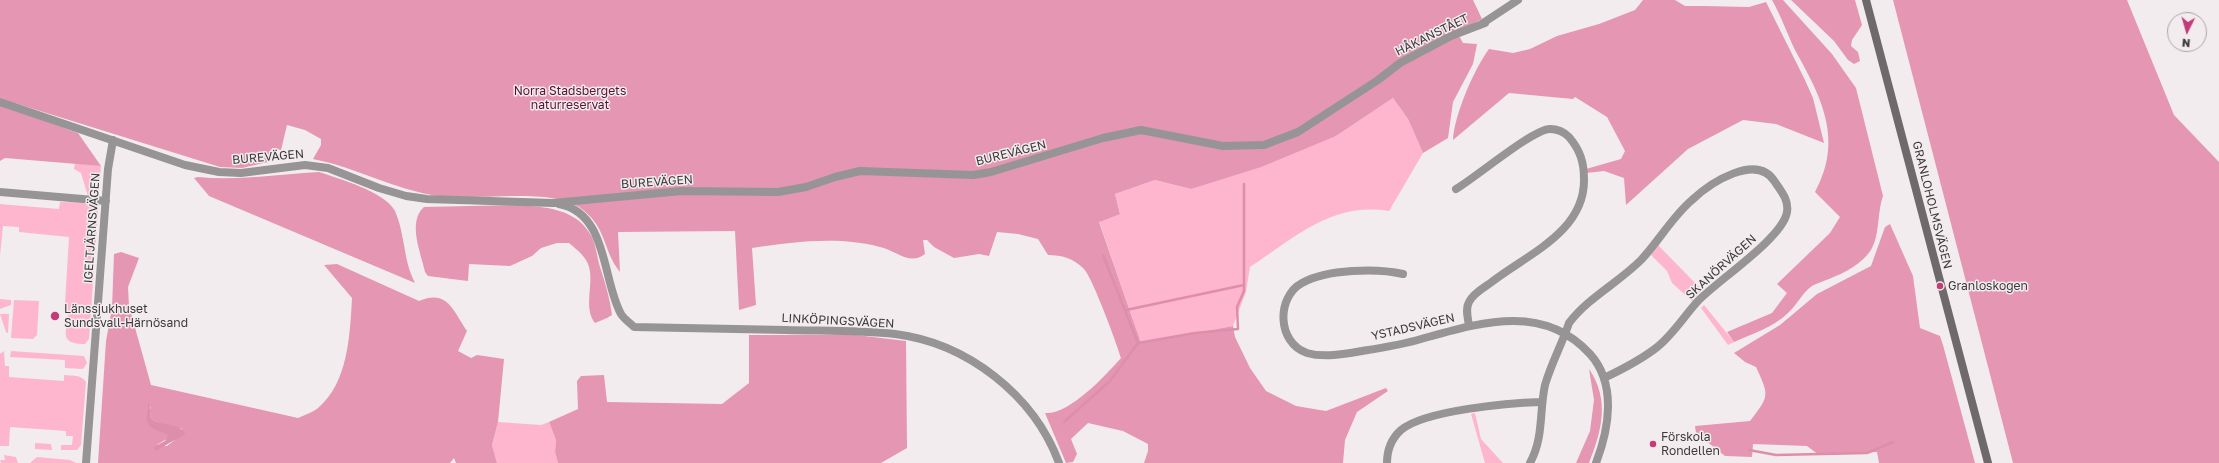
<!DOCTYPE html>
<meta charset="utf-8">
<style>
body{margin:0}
#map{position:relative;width:2219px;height:463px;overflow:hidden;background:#f3ecee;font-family:"Golos Text",sans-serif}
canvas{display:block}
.north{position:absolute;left:2167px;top:12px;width:40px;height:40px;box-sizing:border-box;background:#f3ecee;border:1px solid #aaa5a6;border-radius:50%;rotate:185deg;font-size:11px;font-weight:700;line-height:16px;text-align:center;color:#3d3a3b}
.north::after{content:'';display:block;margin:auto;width:14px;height:18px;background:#c33b78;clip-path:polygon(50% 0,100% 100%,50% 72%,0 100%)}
</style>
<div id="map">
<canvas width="2219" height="463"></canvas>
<div class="north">N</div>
</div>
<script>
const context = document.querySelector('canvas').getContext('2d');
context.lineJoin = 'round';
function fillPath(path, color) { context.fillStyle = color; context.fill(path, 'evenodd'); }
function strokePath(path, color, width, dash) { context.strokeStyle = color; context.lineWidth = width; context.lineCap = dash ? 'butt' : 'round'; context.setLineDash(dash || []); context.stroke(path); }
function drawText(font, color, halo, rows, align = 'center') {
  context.font = font + ' "Golos Text",sans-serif'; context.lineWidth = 3; context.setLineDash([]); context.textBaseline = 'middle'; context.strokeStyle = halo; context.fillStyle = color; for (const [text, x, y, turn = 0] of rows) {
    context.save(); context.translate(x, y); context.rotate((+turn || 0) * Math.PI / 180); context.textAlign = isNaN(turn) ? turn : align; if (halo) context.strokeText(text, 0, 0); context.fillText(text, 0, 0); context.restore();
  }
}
const green = new Path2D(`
 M1393,98l15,21 15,34 -34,58c-58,-9 -93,26 -139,56l-4,25 -13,34 -92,17 -42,-122 21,-8 -5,-19 40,-14 36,9 145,-53z
 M75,163l26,3 -2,25 -5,5h-6l-7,-23 -7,-4z
 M60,202c10,1 33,-2 38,10l-9,127 -4,5c-36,0 -8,-24 -20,-41l4,-66 -50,-5v-5l-16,-1 -3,30v-52l59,5z
 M1658,245l44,45 -10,11 -20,-18 -5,-12 -16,-16z
 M0,299l11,1v5l-11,4z
 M14,300l25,1 -2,34 -4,4 -22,-1z
 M1704,305l30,37 -6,3 -27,-37z
 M0,314h9l-1,19 -2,-1z
 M4,351l1,15h4v11l55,4v-6c8,1 17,-1 22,7l-5,63 -4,5h-16v-5h11l1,-9h-7v-5l-56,-4 -1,19h-9v-92z
 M11,351l73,5 3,7 -4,6 -18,-1v-8l-55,-3z
 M1475,413l6,26 22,24h-18l-14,-49z
 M498,422l43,3 8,-3 7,18 -1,12 3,11h-61l-5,-18z
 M35,443l16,1 1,6 -17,-1z
 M4,455l12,2 2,6h-17l-1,-3h5z
 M37,457l33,3 6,3h-46z`);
const forest = new Path2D(`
 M0,0h1473l9,19 -25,13 6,11 14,1 -4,20 -20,38 -5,36 -25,15 -15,-34 -15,-21 -57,38 -75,31 -70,22 -36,-9 -40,14 5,20 -21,8 42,121 92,-17 2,11 15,31 16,23 30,15 30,5 60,-23 2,3 -31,21 -12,28 -2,23h-199l4,-12v-7l-25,-13 -35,-8 -17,16 6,15 -4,8 -7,1 -21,-50c24,2 60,-37 76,-55 -4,-14 -29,-81 -37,-89 -11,-11 -22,-14 -36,-14l-10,-16 -20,-5 -21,-2 -8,24 -10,-2 -25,4 -20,-11 -7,-7h-4l2,14c-15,12 -28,-3 -45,-7 -43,-11 -84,-5 -128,1l4,57 -17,5 -4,-79 -117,1 2,40c-18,-22 -12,-45 -41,-65 -26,-18 -96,-8 -129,-10 -49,-3 -90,-29 -137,-38l8,-14v-6l-16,-9 -18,-5 -6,25 -9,-2 -4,14 -26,6 -22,-1 -212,-66 -8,-3z
 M1643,0h32l10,6h20l44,1 17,-5 38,76 9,20 11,45 -48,-19 -33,-4 -55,29 -62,56 -2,-27 -20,-7 -18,2v-4l35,-10 4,-8 -18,-34 -32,-20 -2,2 -64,-6 -56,47c1,-24 21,-71 36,-91l24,4 17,-4 27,-13 42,-12 36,-14z
 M1772,0h11l49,54 24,34 27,108c-6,17 -3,39 -12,54 -9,14 -27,23 -42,29 -5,2 -12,4 -17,7 -10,7 -15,19 -24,27 -14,14 -36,21 -54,29l-7,-10 45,-19 15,-20 -10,-9 53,-51 10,-16 -25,-25c29,-53 6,-95 -20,-142 -8,-17 -14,-34 -23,-50z
 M1791,0h64l7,25 -10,15 -1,6 7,6 2,9 -6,3 -6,-4 -14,-19z
 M1893,0h234l47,115 45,47v301h-206z
 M0,105l78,28 23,33 -96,-8 -5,3z
 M319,172c20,7 65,19 76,39 3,7 6,17 7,24 4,18 4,30 13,48l-206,-87 -15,-18 4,-1c40,4 80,-3 121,-5z
 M517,205c28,2 60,3 75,32 4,9 5,20 8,30 5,15 10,32 12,48l-5,3 -12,5c-12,-15 -1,-39 -6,-56 -3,-11 -12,-17 -20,-24h-12l-16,5 -9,8 -22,10 -41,-2 -1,17 -40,-5 -3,-4c-4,-19 -18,-50 -1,-65z
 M1890,224l23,52 7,52 20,8 3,9 32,118h-96l-2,-11 -58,3 -12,-9 -54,-2 -1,13 -27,-1 -29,-23 -1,-7 55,-5c20,-26 19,-25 6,-54l-11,-5 -11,-9 46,-28 37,-31 54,-28 14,-39z
 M121,252l18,6 -11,29 1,19 22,79 147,33c6,-3 14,-5 20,-10 30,-25 32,-73 34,-110l-28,-33 13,-1 82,37c29,-12 34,10 48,30l-9,20 13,7 6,-3 27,4 -6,63 -6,23 5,18h-41l-2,-5 -4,5h-352l8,-122 6,-33 2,-54zM151,406l-1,10 4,5 28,8 -7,11 -8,6 -10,-1 11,-7v-4l-21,-18z
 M749,335h107l50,6 1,107 -26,15h-323l-3,-11 1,-12 -7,-18 29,-13 -1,-28 4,-5 23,-1 3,27 115,2 27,-21z
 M1589,369c21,31 13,61 0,94h-13l14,-32 4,-31z`);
const water = new Path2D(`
 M148,402l3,8 -1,6 4,5 24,6 7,5 -1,3 -29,16 -1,-4 11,-6 3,-6c-10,-5 -24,-6 -21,-21 1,-5 2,-7 1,-12z`);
const stream = new Path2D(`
 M1126,310l118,-25
 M1138,343l57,-10 43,-4 -1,-22 7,-16v-107
 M1064,422l46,-41 28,-38 -35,-88
 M1749,450l27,5 91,-2 26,-11`);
const street = new Path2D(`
 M1480,25l38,-25
 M0,102l185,63 34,7 22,1 64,-8 23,3 51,20 27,8 21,3 126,4 129,-12 96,1 28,-5 29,-10 25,-6 113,4 18,-3 112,-34 38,-8 82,16 41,-1 34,-13 80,-52 22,-17 51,-27 34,-13
 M1456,189c19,-11 77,-60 94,-60 8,0 14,3 19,8 11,13 15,25 15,42 1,54 -59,76 -95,105 -6,4 -17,11 -20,18 -4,7 -1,16 0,24
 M0,192l106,9
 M559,204c49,9 43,76 62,110 3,5 9,9 13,13 51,1 101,2 152,3 36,1 73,0 109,4 72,9 139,61 164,129
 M1403,274c-26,-6 -76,-5 -101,9 -26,14 -25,60 5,70 17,5 38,1 55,-2 19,-3 39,-6 59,-12 58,-16 122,-37 169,15 27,30 19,75 6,109
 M86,463l22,-294 5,-29
 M1387,463c0,-13 4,-24 14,-33 24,-20 108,-27 141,-28
 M1530,463c14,-26 9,-50 15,-78 6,-21 17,-41 24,-62 20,-26 49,-40 72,-63 18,-19 31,-43 51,-60 18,-17 65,-48 83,-18 6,9 14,18 12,30 -4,26 -69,68 -89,89 -14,15 -25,34 -42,47 -17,13 -33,21 -52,30`);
const secondary = new Path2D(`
 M1866,0l122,463`);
const markers = [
 [1940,286,4,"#c33b78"],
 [55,316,5,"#c33b78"],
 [1653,444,4,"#c33b78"]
];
const streetNames = [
 ["HÅKANSTÅET",1432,35,-26],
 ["BUREVÄGEN",1011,153,-14],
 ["BUREVÄGEN",268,157,-5],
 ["BUREVÄGEN",657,182,-4],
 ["GRANLOHOLMSVÄGEN",1932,205,76],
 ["IGELTJÄRNSVÄGEN",92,228,-86],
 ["SKANÖRVÄGEN",1721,267,-42],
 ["LINKÖPINGSVÄGEN",838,321,3],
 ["YSTADSVÄGEN",1413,327,-13]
];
const parkNames = [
 ["Norra Stadsbergets",570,91],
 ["naturreservat",570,105]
];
const poiNames = [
 ["Granloskogen",1948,286],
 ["Länssjukhuset",64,309],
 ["Sundsvall-Härnösand",64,323],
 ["Förskola",1661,437],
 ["Rondellen",1661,451]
];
fillPath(green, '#feb5ce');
fillPath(forest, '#e596b2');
fillPath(water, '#dd8eaa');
strokePath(stream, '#dd8eaa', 2.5);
strokePath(street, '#979495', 8);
strokePath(secondary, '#6e6a6b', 8);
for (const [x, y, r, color] of markers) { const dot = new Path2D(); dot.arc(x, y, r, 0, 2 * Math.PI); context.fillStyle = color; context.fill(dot); strokePath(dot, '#f3ecee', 1.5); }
drawText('12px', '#3d3a3b', '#f3ecee', streetNames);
drawText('12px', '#571131', '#f3ecee', parkNames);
drawText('12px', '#3d3a3b', '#f3ecee', poiNames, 'left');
</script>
